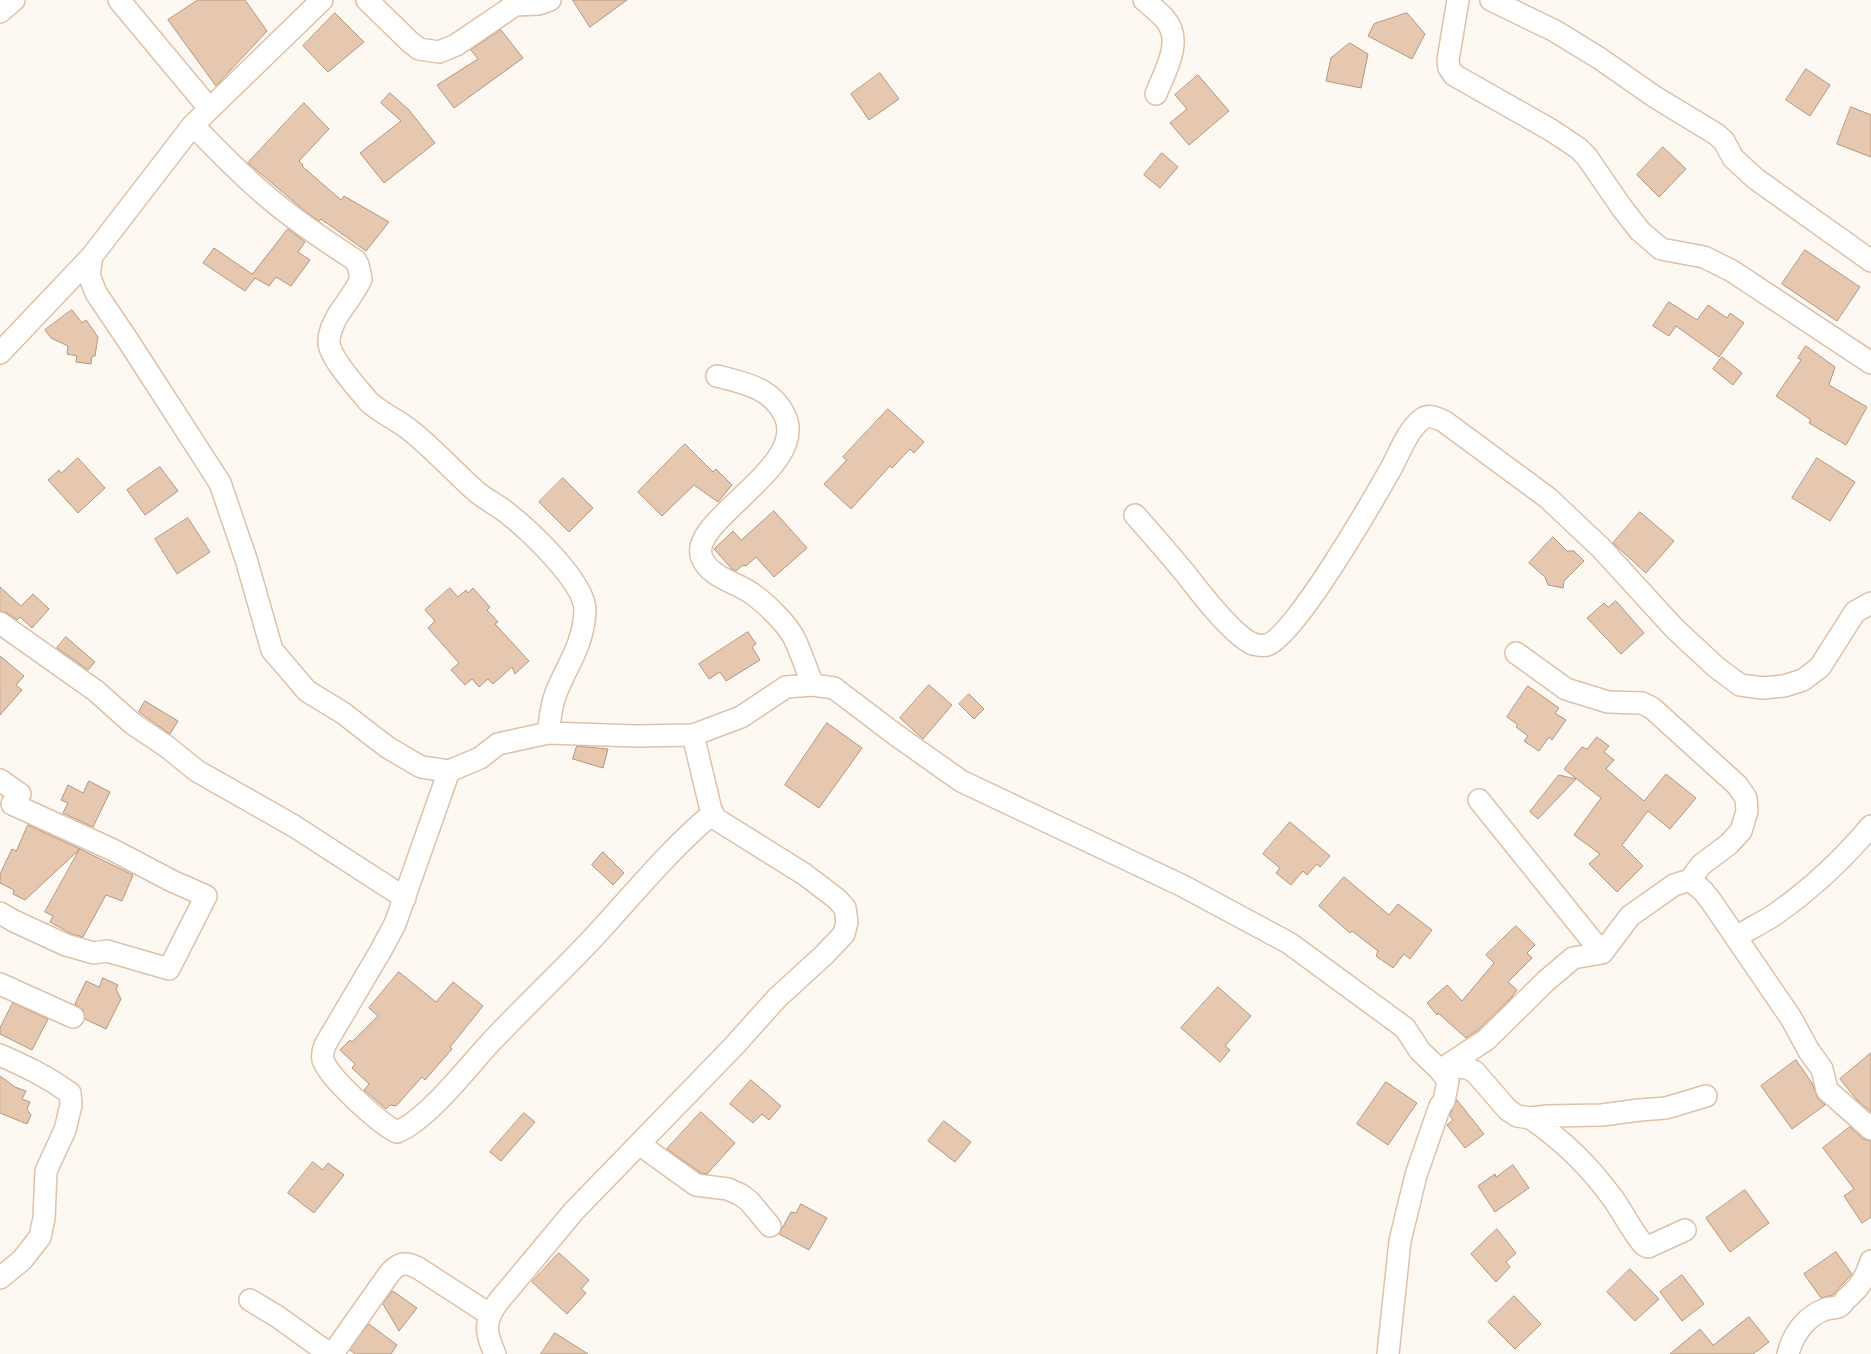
<!DOCTYPE html>
<style>
body{margin:0}
canvas{display:block;background:#fef8f3}
</style>
<canvas width="1871" height="1354"></canvas>
<script>
const context = document.querySelector('canvas').getContext('2d');
context.lineJoin = 'round';
function fillPath(path, color) { context.fillStyle = color; context.fill(path, 'evenodd'); }
function strokePath(path, color, width, dash) { context.strokeStyle = color; context.lineWidth = width; context.lineCap = dash ? 'butt' : 'round'; context.setLineDash(dash || []); context.stroke(path); }
const building = new Path2D(`
 M198,0h47l22,31 -51,55 -48,-66z
 M573,0h54l-37,27z
 M335,13l29,29 -36,30 -25,-26z
 M1407,13l18,21 -13,25 -44,-23 6,-12z
 M501,30l22,28 -69,50 -17,-23 41,-26 -7,-9z
 M1350,43l18,11 -7,34 -35,-7 5,-23z
 M1806,69l24,16 -20,31 -24,-16z
 M880,73l19,26 -30,21 -18,-26z
 M1198,75l31,36 -40,34 -19,-22 17,-14 -12,-14z
 M390,93l19,17 26,33 -51,40 -24,-30 41,-32 -20,-18z
 M304,103l25,26 -30,32 4,4 -1,1 39,34 3,-4 45,26 -23,29 -45,-32 -2,2 -14,-10 -57,-48z
 M1851,107l20,8v42l-34,-13z
 M1663,147l23,22 -27,28 -22,-22z
 M1162,153l16,14 -18,21 -16,-13z
 M288,229l17,13 -7,10 12,8 -19,26 -15,-9 -7,9 -14,-8 -10,13 -42,-28 11,-15 38,26z
 M1805,250l55,37 -23,34 -55,-37z
 M1669,302l28,18 11,-15 19,13 3,-5 14,10 -25,34 -43,-31 -7,10 -16,-10z
 M72,310l10,13 4,-3 12,17 -3,19h-3l-1,8 -15,-2 1,-6 -10,-2 1,-8 -17,-8 -6,-8z
 M1806,346l29,21 -6,18 38,22 -21,38 -37,-22 2,-3 -35,-24 25,-36 -3,-2z
 M1722,357l20,16 -9,12 -20,-16z
 M888,409l36,33 -10,11 -4,-4 -18,19 -2,-2 -39,43 -27,-25 23,-24 -4,-3z
 M685,444l28,28 3,-3 16,16 -14,17 -24,-17 -32,31 -24,-24z
 M78,458l27,30 -27,25 -30,-33 11,-10 2,3z
 M1817,458l38,24 -25,39 -38,-23z
 M160,467l18,24 -33,24 -18,-25z
 M563,478l30,30 -24,24 -30,-30z
 M774,511l33,37 -33,29 -18,-20 -10,9 -3,-1 -7,6 -4,-2 -18,-20 19,-18 8,9z
 M1640,512l34,29 -28,32 -33,-30z
 M188,518l22,34 -33,22 -22,-35z
 M1553,537l14,14h7l10,10 -20,20 -1,7 -15,-3 -3,-8 -16,-14z
 M0,587l21,19 12,-12 16,15 -17,19 -12,-11 -3,3 -10,-7 -7,-2z
 M450,588l8,9 8,-7 2,3 5,-5 17,19 -3,3 11,12 -3,2 34,37 -14,13 -3,-7 -19,17 -5,-5 -9,8 -7,-8 -7,6 -14,-15 8,-7 -31,-35 7,-7 -10,-11z
 M1616,601l28,32 -23,21 -34,-36 17,-15 4,4z
 M748,632l8,12 -4,3 8,13 -34,21 -6,-9 -11,7 -10,-15z
 M66,637l29,25 -7,8 -31,-22z
 M0,656l24,20 -8,9 6,5 -22,25z
 M929,685l23,20 -29,34 -23,-21z
 M1528,686l31,22 -4,5 11,7 -14,20 -3,-3 -10,14 -15,-10 4,-5 -12,-9 2,-2 -11,-8z
 M969,694l15,15 -10,10 -15,-15z
 M145,701l33,20 -8,13 -31,-22z
 M827,723l35,25 -43,60 -34,-23z
 M1597,737l12,9 -5,6 10,8 -8,9 38,32 22,-27 30,24 -26,31 -22,-18 -26,34 21,21 -26,26 -28,-28 11,-10 -26,-19 27,-37 -37,-29 18,-22 5,2z
 M577,746l31,3 -5,19 -30,-9z
 M1559,775l17,4 -38,40 -8,-7z
 M89,781l21,11 -17,35 -30,-14 5,-10 -7,-3 7,-15 15,8z
 M1290,822l40,34 -10,11 -3,-3 -10,11 -4,-4 -12,14 -15,-12 4,-5 -17,-14z
 M28,825l52,24 -55,51 -12,-6 1,-4 -14,-7v-9l12,-25 4,2z
 M80,849l53,26 -11,26 -16,-6 -23,42 -11,-3 -22,-12 3,-6 -8,-4z
 M603,852l21,21 -11,12 -21,-20z
 M1344,877l45,38 9,-11 34,26 -22,29 -6,-5 -11,14 -17,-12 2,-5 -26,-20 -2,2 -31,-27z
 M1516,926l19,19 -8,8 5,5 -24,24 9,8 -6,8 -33,32 -12,8 -28,-25 -1,2 -10,-12 20,-18 15,16 32,-38 -8,-8z
 M399,972l37,30 17,-20 30,24 -33,41 2,2 -27,31 -3,-3 -26,29 -6,-1 -4,4 -22,-19 5,-6 -17,-16 3,-4 -15,-14 10,-10 2,2 26,-26 -9,-8z
 M103,978l15,7 -2,4 5,10 -15,30 -21,-10 -2,-9 -8,-6 11,-23 13,6z
 M1218,987l33,29 -26,30 5,4 -10,12 -39,-34z
 M13,1003l35,16 -16,31 -32,-16v-6z
 M1871,1053v59l-14,-12 -17,-21z
 M1796,1060l16,23 6,16 7,6 -33,24 -31,-43z
 M0,1076l15,11 11,4 -4,8 8,3 -3,7 4,6 -4,9 -27,-11z
 M751,1080l30,26 -12,14 -7,-6 -9,9 -23,-19z
 M1386,1082l31,21 -29,42 -31,-21z
 M1457,1100l27,34 -19,14 -18,-23 6,-5 -3,-4z
 M701,1112l34,31 -28,31 -6,-1 -34,-24z
 M524,1113l11,9 -34,39 -11,-9z
 M944,1121l27,21 -16,20 -27,-21z
 M1850,1127l13,12 8,2v76l-9,6 -18,-27 10,-7 -31,-41z
 M313,1162l10,8 5,-7 16,12 -30,38 -26,-20z
 M1513,1165l16,23 -34,24 -17,-26 17,-12 1,3z
 M1745,1190l24,33 -39,29 -24,-34z
 M801,1204l26,14 -18,32 -30,-16 12,-22 5,1z
 M1497,1229l19,24 -10,9 4,5 -14,15 -25,-28z
 M1836,1252l16,22 -19,21 -12,3 -17,-24z
 M559,1253l30,27 -8,9 5,4 -19,21 -35,-32z
 M1630,1269l29,30 -24,22 -28,-29z
 M1682,1275l22,29 -22,17 -22,-29z
 M393,1291l24,17 -18,23 -16,-27z
 M1514,1296l27,28 -26,25 -27,-27z
 M1749,1317l20,25 -16,12h-83l30,-25 13,16z
 M369,1324l28,21 -6,9h-36l-5,-4z
 M555,1333l33,21h-47z`);
const minor = new Path2D(`
 M119,0l90,108
 M367,0l43,42 9,7 20,3 17,-7 59,-40 23,-1 12,-4
 M1144,0c7,6 15,12 21,19 19,22 0,52 -9,75
 M1458,0l-10,60 1,8 5,7 97,55 27,18 9,9 35,51 18,23 21,18 43,8 28,14 139,92
 M1491,0l64,31 44,27 56,39 61,37 8,7 9,17 23,21 115,82
 M0,12l14,-12
 M193,125c23,24 46,48 72,70 28,24 59,45 90,65l3,5 3,14c-6,13 -15,24 -23,36 -5,9 -10,19 -9,29 3,17 28,43 39,57 12,12 30,19 43,30 24,19 44,42 67,62 9,7 19,12 28,19 22,17 80,71 79,99 -2,35 -17,52 -29,82 -5,12 -6,27 -8,40
 M92,256l-3,19 7,18 33,49 91,141 26,76 26,91 35,41 36,22 44,34 34,20 28,4 31,-13 18,-14 50,-11 88,3 57,-1 48,-18 45,-30 27,-2 21,3 62,47 65,46 222,105 106,57 116,85 15,23 20,19 8,11 -4,20 -4,5 -24,69 -16,66 -12,113
 M0,353l92,-97 101,-131 129,-125
 M717,376c28,7 55,12 68,40 24,52 -99,105 -83,142 9,21 36,24 52,37 12,9 32,28 39,41 8,15 13,33 20,49
 M1135,515c17,19 33,38 50,58 14,18 47,62 68,71 4,1 10,2 14,1 28,-9 105,-143 122,-173 10,-17 17,-40 32,-52 7,-7 16,-2 24,2l103,76 53,50 74,81 41,38 24,18 23,3 21,-2 19,-6 17,-13 35,-55 16,-9
 M0,623l96,68 37,33 33,22 31,25 97,55 111,72
 M1516,653l50,36 42,13 34,1 10,5 85,77 9,13 1,13 -6,20 -12,13 -28,21 -11,15
 M449,771l-54,153 -15,28 -55,93c-2,5 -3,10 -2,15 6,18 57,64 74,72 30,-12 70,-64 93,-89 34,-36 70,-70 104,-106 39,-42 74,-86 118,-123
 M0,780l20,14 -8,10 99,45 61,32 34,15 -37,73 -62,-18 -13,2 -28,-8 -52,-24 -14,-8
 M1479,800l123,153
 M1736,937c13,-8 28,-15 41,-24 34,-24 67,-55 94,-87
 M0,984l73,33
 M0,1055c27,12 46,21 70,38l1,12 -6,25 -19,41 -2,47 -4,19 -18,23 -22,18
 M1440,1070l46,-30 60,-59 27,-23 29,-5 28,-37 44,-31 16,-5 13,11 8,10 80,117 18,33 13,18 5,21 44,39
 M1440,1070l19,-3 8,1 8,4 33,38 9,6 13,2 18,-2 54,-1 37,-5 27,-2 40,-12
 M1530,1118c33,22 61,50 84,82 10,14 18,32 30,45l4,2 37,-17
 M639,1144l57,41 32,4 13,6 8,6 21,25
 M250,1300l28,17 46,33 9,1 3,-2 53,-75c9,-11 16,-13 29,-6l71,46
 M495,1354c-10,-22 -11,-33 3,-52l76,-91 160,-165 43,-48 47,-43 20,-21 3,-12 -2,-14 -8,-9 -33,-25 -88,-55 -5,-9 -18,-75
 M1788,1354c5,-20 18,-38 38,-45 4,-1 8,-1 12,-2 3,-1 6,-5 8,-8 14,-12 19,-20 25,-38`);
fillPath(building, '#e5c8af');
strokePath(building, '#b2977f', 1);
strokePath(minor, '#dec1a8', 24);
strokePath(minor, '#fff', 21);
</script>
